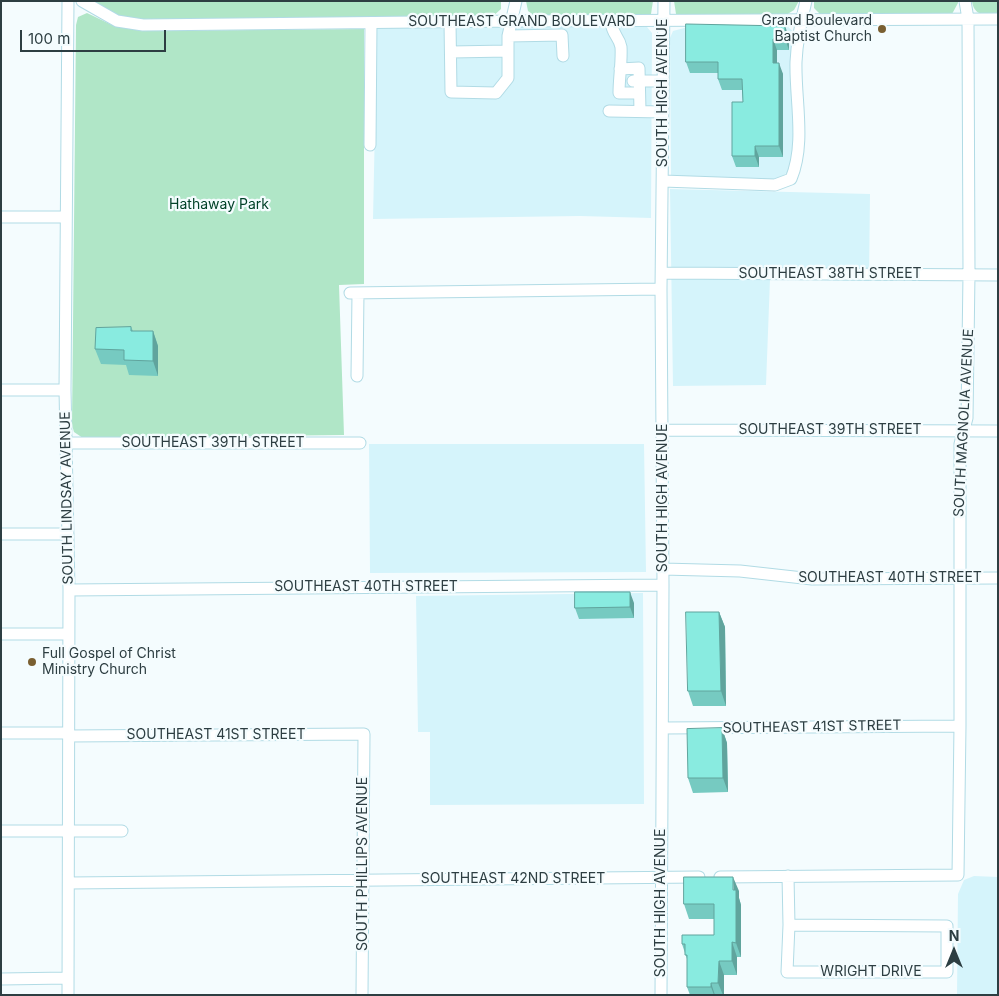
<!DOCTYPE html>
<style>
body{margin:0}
#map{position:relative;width:999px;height:996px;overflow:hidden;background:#f4fcfe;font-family:Inter,sans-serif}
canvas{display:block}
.frame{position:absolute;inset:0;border:2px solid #2d3e42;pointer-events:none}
.north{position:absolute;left:929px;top:926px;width:50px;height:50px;-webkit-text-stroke:4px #f4fcfe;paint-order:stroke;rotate:0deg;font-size:14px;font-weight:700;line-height:20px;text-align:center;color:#2d3e42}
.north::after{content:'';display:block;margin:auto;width:18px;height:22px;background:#2d3e42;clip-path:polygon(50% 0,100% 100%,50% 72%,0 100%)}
.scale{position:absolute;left:20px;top:30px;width:146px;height:22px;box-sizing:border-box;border:2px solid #2d3e42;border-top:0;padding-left:6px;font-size:15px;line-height:18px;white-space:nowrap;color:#2d3e42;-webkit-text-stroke:4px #f4fcfe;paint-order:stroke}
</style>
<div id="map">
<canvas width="999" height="996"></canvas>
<div class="frame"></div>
<div class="north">N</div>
<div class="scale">100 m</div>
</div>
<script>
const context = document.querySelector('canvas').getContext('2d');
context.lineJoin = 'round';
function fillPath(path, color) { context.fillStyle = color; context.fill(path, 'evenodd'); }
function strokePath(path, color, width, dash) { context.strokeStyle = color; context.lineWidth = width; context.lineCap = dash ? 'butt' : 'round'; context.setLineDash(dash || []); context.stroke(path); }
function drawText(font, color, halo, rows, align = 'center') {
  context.font = font + ' Inter,sans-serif'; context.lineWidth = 4.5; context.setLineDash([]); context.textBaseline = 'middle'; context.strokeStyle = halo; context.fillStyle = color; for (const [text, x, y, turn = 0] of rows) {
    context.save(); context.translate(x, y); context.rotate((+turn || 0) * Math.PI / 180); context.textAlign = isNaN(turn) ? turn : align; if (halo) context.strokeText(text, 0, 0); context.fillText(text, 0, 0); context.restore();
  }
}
const built = new Path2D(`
 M770,25l17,1 7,6v120l-3,17 -9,8 -9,2 -102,-2 -1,-139 3,-7 15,-4z
 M581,26l66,1 5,6 -1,185 -71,-2 -207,3 4,-191z
 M670,189l200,5 -1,87 -99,-2 -4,106 -93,1z
 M369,444h275l2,128 -276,1z
 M643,593l1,211 -214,1v-73h-12l-2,-136z
 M974,876l24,1v118h-41l1,-101 6,-14z`);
const green = new Path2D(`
 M90,1h411v8l-9,8 -348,3 -28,-5z
 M526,1h127l-2,13 -5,2 -110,1 -8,-6z
 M674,1h125l-5,9 -8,5 -100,1 -10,-2z
 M814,1h144v2l-6,11 -131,1 -7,-7z
 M972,1h26v16c-13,-2 -24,-1 -26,-16z
 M87,13l25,12 29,6 223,-2v255l-25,1 5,150 -261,3 -9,-6 -2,-7 4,-400 2,-8z`);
const minor = new Path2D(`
 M82,1l35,20 26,4 369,-4 486,-2
 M611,21c1,14 8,15 10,26 1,14 -2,31 -2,46h20
 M450,22l1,70 45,1 12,-15v-42l8,-35
 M508,36l54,-1 1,21
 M451,52l57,-1
 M620,69l19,-1 1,43
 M633,81h30
 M609,111l54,1
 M370,145l1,-122
 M663,181l112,4 16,-6c15,-36 4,-79 5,-117 1,-21 5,-41 10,-61
 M1,217h65
 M662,273l336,2
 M350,293l311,-4
 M357,376l1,-83
 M1,390h64
 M663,430l335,1
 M66,443h294
 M1,534h67
 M663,569l77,2 72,8 186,-1
 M69,590l594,-5
 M1,634h67
 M663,728l297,-2
 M1,733h67
 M68,736l296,-2 -2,261
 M1,831h121
 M788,876l1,49
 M720,877l238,-2 2,-149v-282l7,-26 2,-144 -1,-255 -3,-18
 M69,883l630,-6
 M789,925l158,1v46h-160z
 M1,979l67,-1
 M68,995l1,-405 -4,-200 3,-389
 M661,995l2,-410 -2,-296 3,-288`);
const wall = new Path2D(`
 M686,24l103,13v13h-12v13l6,11v83h-24v10h-23l-4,-11 11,-54 -1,-12h-20l-4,-11v-6h-28l-4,-11z
 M131,327l2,4h20l5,15v30l-29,-1 -3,-10 -25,-1 -6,-15z
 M634,603v15l-55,1 -4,-11z
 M719,612l6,15 1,79h-33l-5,-15z
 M722,728l5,15 1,49 -35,1 -5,-15z
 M739,891v7l2,7v52h-4v18h-13v20h-34l-3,-8v-28l-5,-15 32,-9v-16h-25l-5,-15z`);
const shadedWall = new Path2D(`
 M785,26l4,11v13l-4,-11z
 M773,39l4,11v24l-4,-11z
 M779,63l4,11v83l-4,-11z
 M755,146l4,11v10l-4,-11z
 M153,331l5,15v30l-5,-15z
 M630,592l4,11v15l-4,-11z
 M719,612l6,15 1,79 -5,-15z
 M722,728l5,15 1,49 -5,-14z
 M733,877l6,14v7l2,7v52l-5,-14z
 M732,942l5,15v18l-5,-14z
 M719,961l5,14v20h-1l-5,-12z
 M711,983l4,12h-1l-3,-8z`);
const building = new Path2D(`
 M686,24l99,2v13h-12v24h6v83h-24v10h-23v-54h11l-1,-23h-24v-17h-32z
 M131,327v4h22v30l-29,-1v-10l-29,-1 1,-21z
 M575,592h55v15l-55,1z
 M686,612h33l2,79h-33z
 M722,728l1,50h-35l-1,-49z
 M684,877h49v13h3v53l-4,-1v19h-13l-1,22h-7v4h-24v-32h-2v-11h-3v-9h32v-31h-30z`);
const markers = [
 [882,29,5,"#7a5f31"],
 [32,662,5,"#7a5f31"]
];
const poiNames = [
 ["Grand Boulevard",872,21],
 ["Baptist Church",872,37],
 ["Full Gospel of Christ",42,654,"left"],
 ["Ministry Church",42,670,"left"]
];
const streetNames = [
 ["SOUTHEAST GRAND BOULEVARD",522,22],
 ["SOUTH HIGH AVENUE",663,93,-90],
 ["SOUTHEAST 38TH STREET",830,274],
 ["SOUTH MAGNOLIA AVENUE",964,423,-87],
 ["SOUTHEAST 39TH STREET",830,430],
 ["SOUTHEAST 39TH STREET",213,443],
 ["SOUTH LINDSAY AVENUE",67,498,-91],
 ["SOUTH HIGH AVENUE",663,498,-90],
 ["SOUTHEAST 40TH STREET",890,578],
 ["SOUTHEAST 40TH STREET",366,587],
 ["SOUTHEAST 41ST STREET",812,727,-1],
 ["SOUTHEAST 41ST STREET",216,735],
 ["SOUTH PHILLIPS AVENUE",363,864,-90],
 ["SOUTHEAST 42ND STREET",513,879],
 ["SOUTH HIGH AVENUE",661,903,-90],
 ["WRIGHT DRIVE",871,972]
];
const parkNames = [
 ["Hathaway Park",219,205]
];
fillPath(built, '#d5f4fb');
fillPath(green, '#b0e6c7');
strokePath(minor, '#b1dbe5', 13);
strokePath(minor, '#fff', 11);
fillPath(wall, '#76cac1');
fillPath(shadedWall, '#60a49d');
fillPath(building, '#89ebe0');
strokePath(building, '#60a49d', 1);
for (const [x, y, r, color] of markers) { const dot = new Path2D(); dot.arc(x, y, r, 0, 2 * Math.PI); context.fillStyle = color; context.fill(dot); strokePath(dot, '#f4fcfe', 2); }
drawText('14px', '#2d3e42', '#f4fcfe', poiNames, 'right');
drawText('14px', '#2d3e42', '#f4fcfe', streetNames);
drawText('14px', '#024229', '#f4fcfe', parkNames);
</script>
